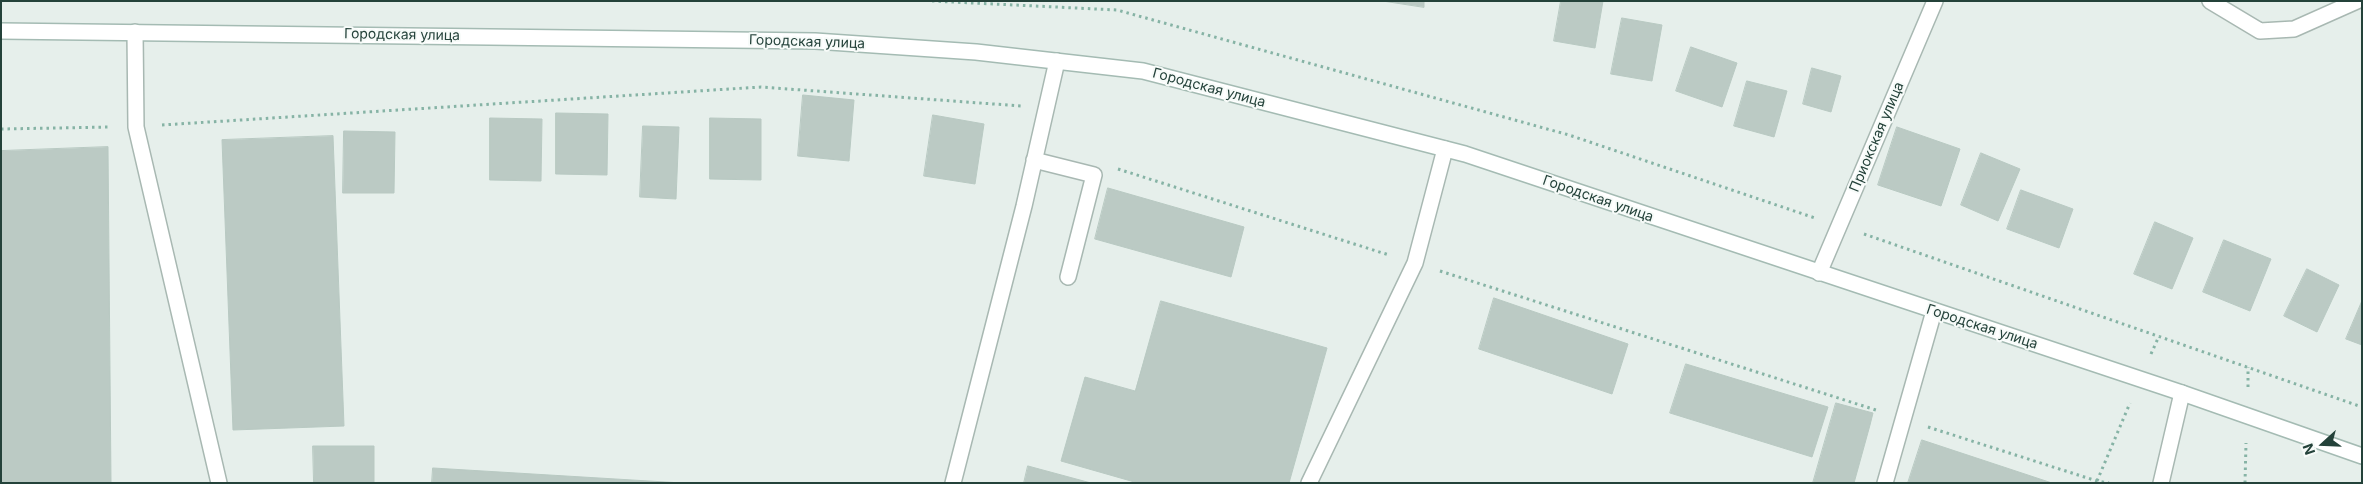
<!DOCTYPE html>
<meta charset="utf-8">
<style>
body{margin:0}
#map{position:relative;width:2363px;height:484px;overflow:hidden;background:#e6efeb;font-family:Inter,sans-serif}
canvas{display:block}
.frame{position:absolute;inset:0;border:2px solid #24423a;pointer-events:none}
.north{position:absolute;left:2298px;top:419px;width:50px;height:50px;-webkit-text-stroke:4px #f7fbf9;paint-order:stroke;rotate:250deg;font-size:14px;font-weight:700;line-height:20px;text-align:center;color:#24423a}
.north::after{content:'';display:block;margin:auto;width:18px;height:22px;background:#24423a;clip-path:polygon(50% 0,100% 100%,50% 72%,0 100%)}
</style>
<div id="map">
<canvas width="2363" height="484"></canvas>
<div class="frame"></div>
<div class="north">N</div>
</div>
<script>
const context = document.querySelector('canvas').getContext('2d');
context.lineJoin = 'round';
function fillPath(path, color) { context.fillStyle = color; context.fill(path, 'evenodd'); }
function strokePath(path, color, width, dash) { context.strokeStyle = color; context.lineWidth = width; context.lineCap = dash ? 'butt' : 'round'; context.setLineDash(dash || []); context.stroke(path); }
function drawText(font, color, halo, rows, align = 'center') {
  context.font = font + ' Inter,sans-serif'; context.lineWidth = 4; context.setLineDash([]); context.textBaseline = 'middle'; context.strokeStyle = halo; context.fillStyle = color; for (const [text, x, y, turn = 0] of rows) {
    context.save(); context.translate(x, y); context.rotate((+turn || 0) * Math.PI / 180); context.textAlign = isNaN(turn) ? turn : align; if (halo) context.strokeText(text, 0, 0); context.fillText(text, 0, 0); context.restore();
  }
}
const building = new Path2D(`
 M1383,1h41v6z
 M1561,1h42l-8,47 -41,-7z
 M1622,18l40,7 -10,56 -41,-7z
 M1691,47l46,16 -15,44 -46,-16z
 M1812,68l29,8 -10,36 -28,-8z
 M1747,81l40,10 -13,46 -40,-11z
 M803,95l51,5 -5,61 -51,-5z
 M556,113l52,1 -1,61 -51,-1z
 M933,115l51,9 -9,60 -51,-8z
 M490,118l52,1 -1,62 -51,-1z
 M710,118l51,1v61l-51,-1z
 M643,126l36,1 -3,72 -36,-2z
 M1897,127l63,22 -19,57 -63,-21z
 M344,131l51,1 -1,61h-51z
 M333,136l11,290 -111,4 -11,-290z
 M108,147l3,336h-110v-332z
 M1981,153l39,16 -22,52 -37,-16z
 M1108,188l136,39 -13,50 -136,-38z
 M2021,190l52,19 -14,39 -52,-19z
 M2155,222l38,16 -21,51 -38,-15z
 M2224,240l47,19 -21,52 -47,-19z
 M2307,269l32,16 -22,47 -33,-16z
 M1494,298l134,46 -16,50 -133,-45z
 M1161,301l166,47 -38,135h-151l-77,-22 24,-84 50,14z
 M2362,301v44l-16,-6z
 M1686,364l142,43 -16,50 -142,-44z
 M1836,403l37,10 -3,12 -16,58h-41z
 M1922,440l130,43h-144z
 M313,446h61v37h-60z
 M1028,466l63,17h-67z
 M433,468l249,15h-250z`);
const path = new Path2D(`
 M932,1l185,9 452,125 246,83
 M162,125l599,-38 260,19
 M1,129l110,-2
 M1118,169l271,86
 M1864,234l498,173
 M1440,271l439,140
 M2151,354l8,-18
 M2248,387v-20
 M1928,427l169,54 12,2
 M2097,481l33,-78
 M2245,483l1,-40`);
const lane = new Path2D(`
 M135,32l1,95 83,356
 M1034,160l60,15 -26,102
 M953,483l71,-277 33,-145
 M1309,483l106,-220 30,-114
 M1885,483l49,-172`);
const street = new Path2D(`
 M2210,1l50,30 34,-2 63,-28
 M1819,273l116,-272
 M2161,483l21,-90`);
const secondary = new Path2D(`
 M1,31l814,10 161,11 167,19 322,83 717,239 180,63`);
const streetNames = [
 ["Городская улица",402,35,1],
 ["Городская улица",807,42,2],
 ["Городская улица",1209,88,15],
 ["Приокская улица",1877,137,-67],
 ["Городская улица",1598,199,19],
 ["Городская улица",1982,327,18]
];
fillPath(building, '#bbcac4');
strokePath(building, '#b8c9c2', 1);
strokePath(lane, '#a8b8b2', 18);
strokePath(street, '#a8b8b2', 18);
strokePath(secondary, '#a4bbb3', 18);
strokePath(path, '#86b3a5', 3, [2.5, 4]);
strokePath(lane, '#fff', 15);
strokePath(street, '#fff', 15);
strokePath(secondary, '#fff', 15);
drawText('14px', '#24423a', '#f7fbf9', streetNames);
</script>
